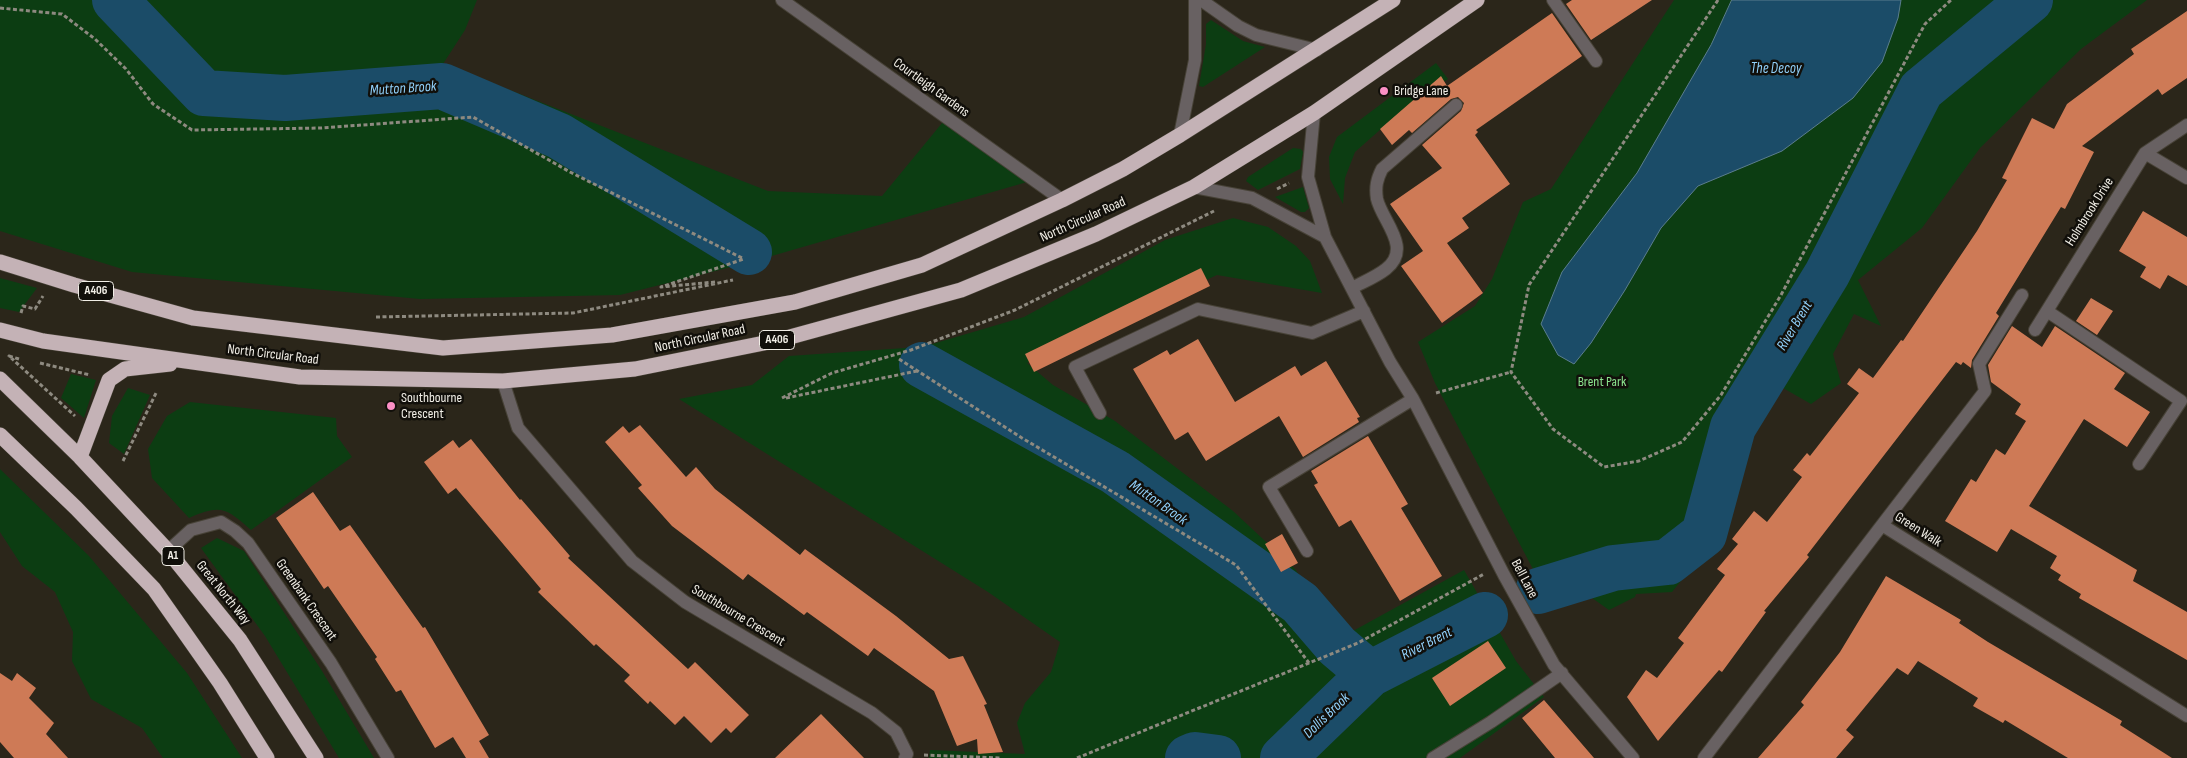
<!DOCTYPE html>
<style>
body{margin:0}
canvas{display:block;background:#2b261a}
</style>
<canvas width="2187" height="758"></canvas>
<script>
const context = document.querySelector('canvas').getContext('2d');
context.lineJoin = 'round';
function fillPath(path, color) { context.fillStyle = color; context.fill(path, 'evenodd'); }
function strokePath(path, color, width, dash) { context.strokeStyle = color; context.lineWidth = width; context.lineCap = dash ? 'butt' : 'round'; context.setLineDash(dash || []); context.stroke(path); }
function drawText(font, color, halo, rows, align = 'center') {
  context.font = font + ' "Sofia Sans Condensed",sans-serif'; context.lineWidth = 5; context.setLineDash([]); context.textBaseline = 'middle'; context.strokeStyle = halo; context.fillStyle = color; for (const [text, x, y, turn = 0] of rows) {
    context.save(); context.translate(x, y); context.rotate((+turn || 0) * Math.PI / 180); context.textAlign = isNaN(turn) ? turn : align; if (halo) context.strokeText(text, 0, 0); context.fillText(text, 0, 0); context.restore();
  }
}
const green = new Path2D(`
 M0,0h477l-12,30 -22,34 325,127 114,5 65,-79 87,63 -283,82 -131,33 -200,4 -288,-27 -132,-41z
 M1674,0h473l-66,49 -101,99 -58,80 -64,52 23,46 -27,-12 -21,40 8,29 -30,21 -35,-20 -8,7 -24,32 -34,122 -38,47 -36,2 -1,3 -26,13 -24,-17 -31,16 -119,-226 -17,-41 57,-36 17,-27 31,-77 28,-13z
 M1211,20l32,21 22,6 -62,40 -4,-1 7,-42v-20z
 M1436,63l12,16 -41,27 -52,46 -10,26 -2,26 -13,-25 -1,-22 8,-20z
 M1293,148l8,1 2,3 -3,17 -42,21 -12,-9 2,-4z
 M1303,187l6,21 -4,4h-4l-26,-15z
 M1233,218l35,9 28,19 14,15 12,32 -105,-18 -190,88 26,22 62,36 118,90 62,58 47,68 122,-67 52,91 28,36 -84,61h-531l1,-8 95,4 -8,-31 8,-20 26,-31 9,-30 -72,-50 -309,-193 73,-14 37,-29 116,-8 15,-4 9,1 95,-28 141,-77z
 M0,278l37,10 -18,24 -19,-4z
 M71,374l25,6 -12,38 -23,-20z
 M128,388l22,7 -26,59 -15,-11 3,-27z
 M190,402l146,16 1,18 15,21 -101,73c-25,-22 -30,-26 -62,-12l-37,-40 -4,-29 19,-33z
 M0,469l89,87 98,117 55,85h-79l-21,-30 -51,-29 -19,-38 1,-29 -18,-40 -33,-26 -22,-34z
 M217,538l27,13 78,120 52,87h-35l-74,-122 -64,-88z`);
const water = new Path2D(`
 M1732,0h169l-3,18 -16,44 -29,36 -71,53 -84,35 -37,42 -36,62 -34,53 -17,21 -16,-9 -17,-31 21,-52 75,-99 74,-128z`);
const river = new Path2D(`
 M115,0l89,93 81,5 157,-12 117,50 190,116
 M922,365l193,107 185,131 37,43 33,28
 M1538,591l75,-23 55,-6 36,-28 29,-107 94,-153 94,-184 109,-90
 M1188,758l7,-3 23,3
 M1283,758l87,-84 115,-59`);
const building = new Path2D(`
 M1572,0h80l-61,40 -25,-36z
 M2187,11v67l-25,17 -4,-6 -76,57 12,6 -29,57 -4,-2 -65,106 3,3 -27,44 -1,8 -8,-6 -2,3 -5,-3 -149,193 2,2 -45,54 2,1 -44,60 -3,-2 -61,71 -31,-44 19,-27 11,8 27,-35 -6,-5 47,-63 -8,-6 21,-25 -6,-5 22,-28 13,11 35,-45 -9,-7 14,-17 3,3 49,-63 -12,-9 12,-16 14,10 28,-38 2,1 74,-110 30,-51 -5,-2 30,-60 22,11 13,-25 67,-50 -3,-5z
 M1552,13l30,43 -106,74 2,2 -3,3 35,49 -48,34 7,10 -22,15 36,50 -41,30 -41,-57 22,-15 -33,-47 52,-36 -20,-23 39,-34 3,-8 -6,-6 -7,2 -39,34 -3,-3 -17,15 -12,-16 61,-53 6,10z
 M2143,211l44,26v49l-19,-11 -8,14 -20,-12 6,-10 -27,-16z
 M1201,268l9,18 -176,86 -9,-18z
 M2091,298l22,13 -16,24 -21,-14z
 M2012,326l30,21 13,-21 70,47 -11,16 36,23 -23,35 -43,-28 -55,87 108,64 -4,11 54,31v48l-108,-62 2,-4 -23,-14 3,-5 -11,-7 7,-12 -46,-27 -14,23 -52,-31 26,-42 5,3 20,-33 9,6 21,-34 -11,-7 6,-10 -30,-22 -3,-17z
 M1198,339l37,63 60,-36 6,10 25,-15 34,56 -3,1 2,4 -56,35 -24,-41 -73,45 -18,-29 -13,8 -42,-71 34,-19 3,5z
 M640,425l46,52 10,-10 19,22 85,66 5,-6 91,67 53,43 14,-3 24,48 -3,1 19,47 -25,2 -1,-15 -20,7 -23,-55 -60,-43 -6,8 -61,-44 -3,3 -56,-41 -5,6 -71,-54 -34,-38 4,-3 -37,-43 18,-16 6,7z
 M1368,436l40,68 -7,4 41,68 -42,25 -49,-81 -12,7 -25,-42 4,-2 -7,-12z
 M471,439l49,61 1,-1 49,57 -2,2 120,111 7,-7 54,53 -18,18 -5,-5 -15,15 -27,-27 -9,9 -25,-24 -2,3 -24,-23 6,-6 -34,-31 -2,2 -56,-54 3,-3 -85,-101 -8,6 -24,-32 29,-22 6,8z
 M313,492l27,39 10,-6 73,103 2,-1 64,108 -10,6 10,17h-23l-13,-21 -18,11 -34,-58 -5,2 -21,-33 2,-2 -49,-71 -4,3 -48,-71z
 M1282,534l16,29 -17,9 -16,-28z
 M1886,576l75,44 -2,3 29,19 134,79 -2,4 52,33h-104l-63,-38 -2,3 -30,-17 5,-8 -60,-37 -10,14 -11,-7 -51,62 8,7 -18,21h-78l46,-53 -3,-3 39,-50z
 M1488,641l18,27 -56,38 -18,-28z
 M0,673l12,8 5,-8 19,15 -7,10 25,25 -8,11 22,24h-54l-14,-16z
 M1544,700l50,58h-39l-33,-40z
 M821,714l43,44h-89z`);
const path = new Path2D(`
 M1718,0l-189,285 -18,87 42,57 51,38 35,-6 43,-19 39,-47 60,-100 144,-271 26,-24
 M0,8l62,6 33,25 31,30 27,35 39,26 129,-2 152,-11 97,55 174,87
 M1277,189l12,-6
 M715,282l-54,5 83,-28
 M21,313l2,-7 12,3 8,-13
 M376,317l197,-4 160,-33
 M19,359l-10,-3 66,60
 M899,359l123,79 214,127 73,98
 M40,363l50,12
 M1436,393l75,-21
 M782,398l50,-25 79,-23 104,-40 199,-99
 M786,398l131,-27
 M123,461l34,-70
 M924,755l77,3
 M1077,758l281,-115 126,-69`);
const minor = new Path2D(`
 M782,0l280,200
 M1201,0l37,26 18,9 61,15
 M1553,0l43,61
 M1314,113l-6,64 17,60 65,125 23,37 91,176 50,90 79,93
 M1180,135l15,-75v-60
 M2145,153l42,25
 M1194,187l58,11 73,39
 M1352,288c11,-6 24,-11 34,-19 27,-21 -4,-48 -9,-70 -2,-12 0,-20 5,-30l74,-64
 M2047,311l134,90 -42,63
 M2035,330l110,-177 42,-28
 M503,381l15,47 114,133 53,41 187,111 24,19 11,22 -2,4
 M1100,413l-25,-46 123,-58 114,24 52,-22
 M1882,525l103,-134 -6,-27 43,-69
 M168,551l23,-21 30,-8 14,9 13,12 83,120 57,95
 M1307,551l-38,-64 144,-88
 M1433,758l58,-36 71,-49
 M1704,758l178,-233 305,191`);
const highway = new Path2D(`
 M0,262l74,23 119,33 250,30 169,-13 183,-33 127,-37 140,-65 61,-31 57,-34 213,-135
 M0,330l43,11 257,36 203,4 132,-12 144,-29 182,-50 135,-56 98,-47 120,-74 163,-113
 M0,379l80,78 88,94 72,89 76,118
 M0,435l76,73 78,81 66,94 47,75
 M80,457l29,-77 16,-11 45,-5`);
const markers = [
 [1384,91,5,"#fb8fc5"],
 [391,406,5,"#fb8fc5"]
];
const shields = [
 [96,291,35],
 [777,340,35],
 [173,556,22]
];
const shieldNames = [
 ["A406",96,291],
 ["A406",777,340],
 ["A1",173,556]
];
const streetNames = [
 ["Courtleigh Gardens",931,88,36],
 ["Holmbrook Drive",2090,212,-58],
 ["North Circular Road",1083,220,-24],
 ["North Circular Road",700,339,-12],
 ["North Circular Road",273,355,7],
 ["Green Walk",1918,530,32],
 ["Bell Lane",1524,579,62],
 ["Great North Way",223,593,51],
 ["Greenbank Crescent",306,600,55],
 ["Southbourne Crescent",738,616,31]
];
const poiNames = [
 ["Bridge Lane",1394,91],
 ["Southbourne",401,398],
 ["Crescent",401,414]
];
const parkNames = [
 ["Brent Park",1602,382]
];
const waterNames = [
 ["The Decoy",1776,69],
 ["Mutton Brook",403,89,-4],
 ["River Brent",1795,326,-59],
 ["Mutton Brook",1158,503,35],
 ["River Brent",1427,644,-27],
 ["Dollis Brook",1327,716,-44]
];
fillPath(green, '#0c3d12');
fillPath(water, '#1b4c68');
strokePath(water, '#5b7d8e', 1);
strokePath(river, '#1b4c68', 46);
fillPath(building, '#ce7a56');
strokePath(minor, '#474237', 14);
strokePath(highway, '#474237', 16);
strokePath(path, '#8e8a80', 3, [4, 2.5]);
strokePath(minor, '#686162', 12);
strokePath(highway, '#c4b2b6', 15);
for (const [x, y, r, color] of markers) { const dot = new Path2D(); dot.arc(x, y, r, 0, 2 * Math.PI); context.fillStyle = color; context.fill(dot); strokePath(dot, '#110f0a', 2); }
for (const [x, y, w] of shields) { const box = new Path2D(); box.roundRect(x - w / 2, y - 9.5, w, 19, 4); context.fillStyle = '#110f0a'; context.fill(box); strokePath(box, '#f1eee6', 1); }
drawText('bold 12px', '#f1eee6', null, shieldNames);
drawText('14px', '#f1eee6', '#110f0a', streetNames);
drawText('14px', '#f1eee6', '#110f0a', poiNames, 'left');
drawText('14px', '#8ce58f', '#110f0a', parkNames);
drawText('italic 15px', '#91d1fb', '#110f0a', waterNames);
</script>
